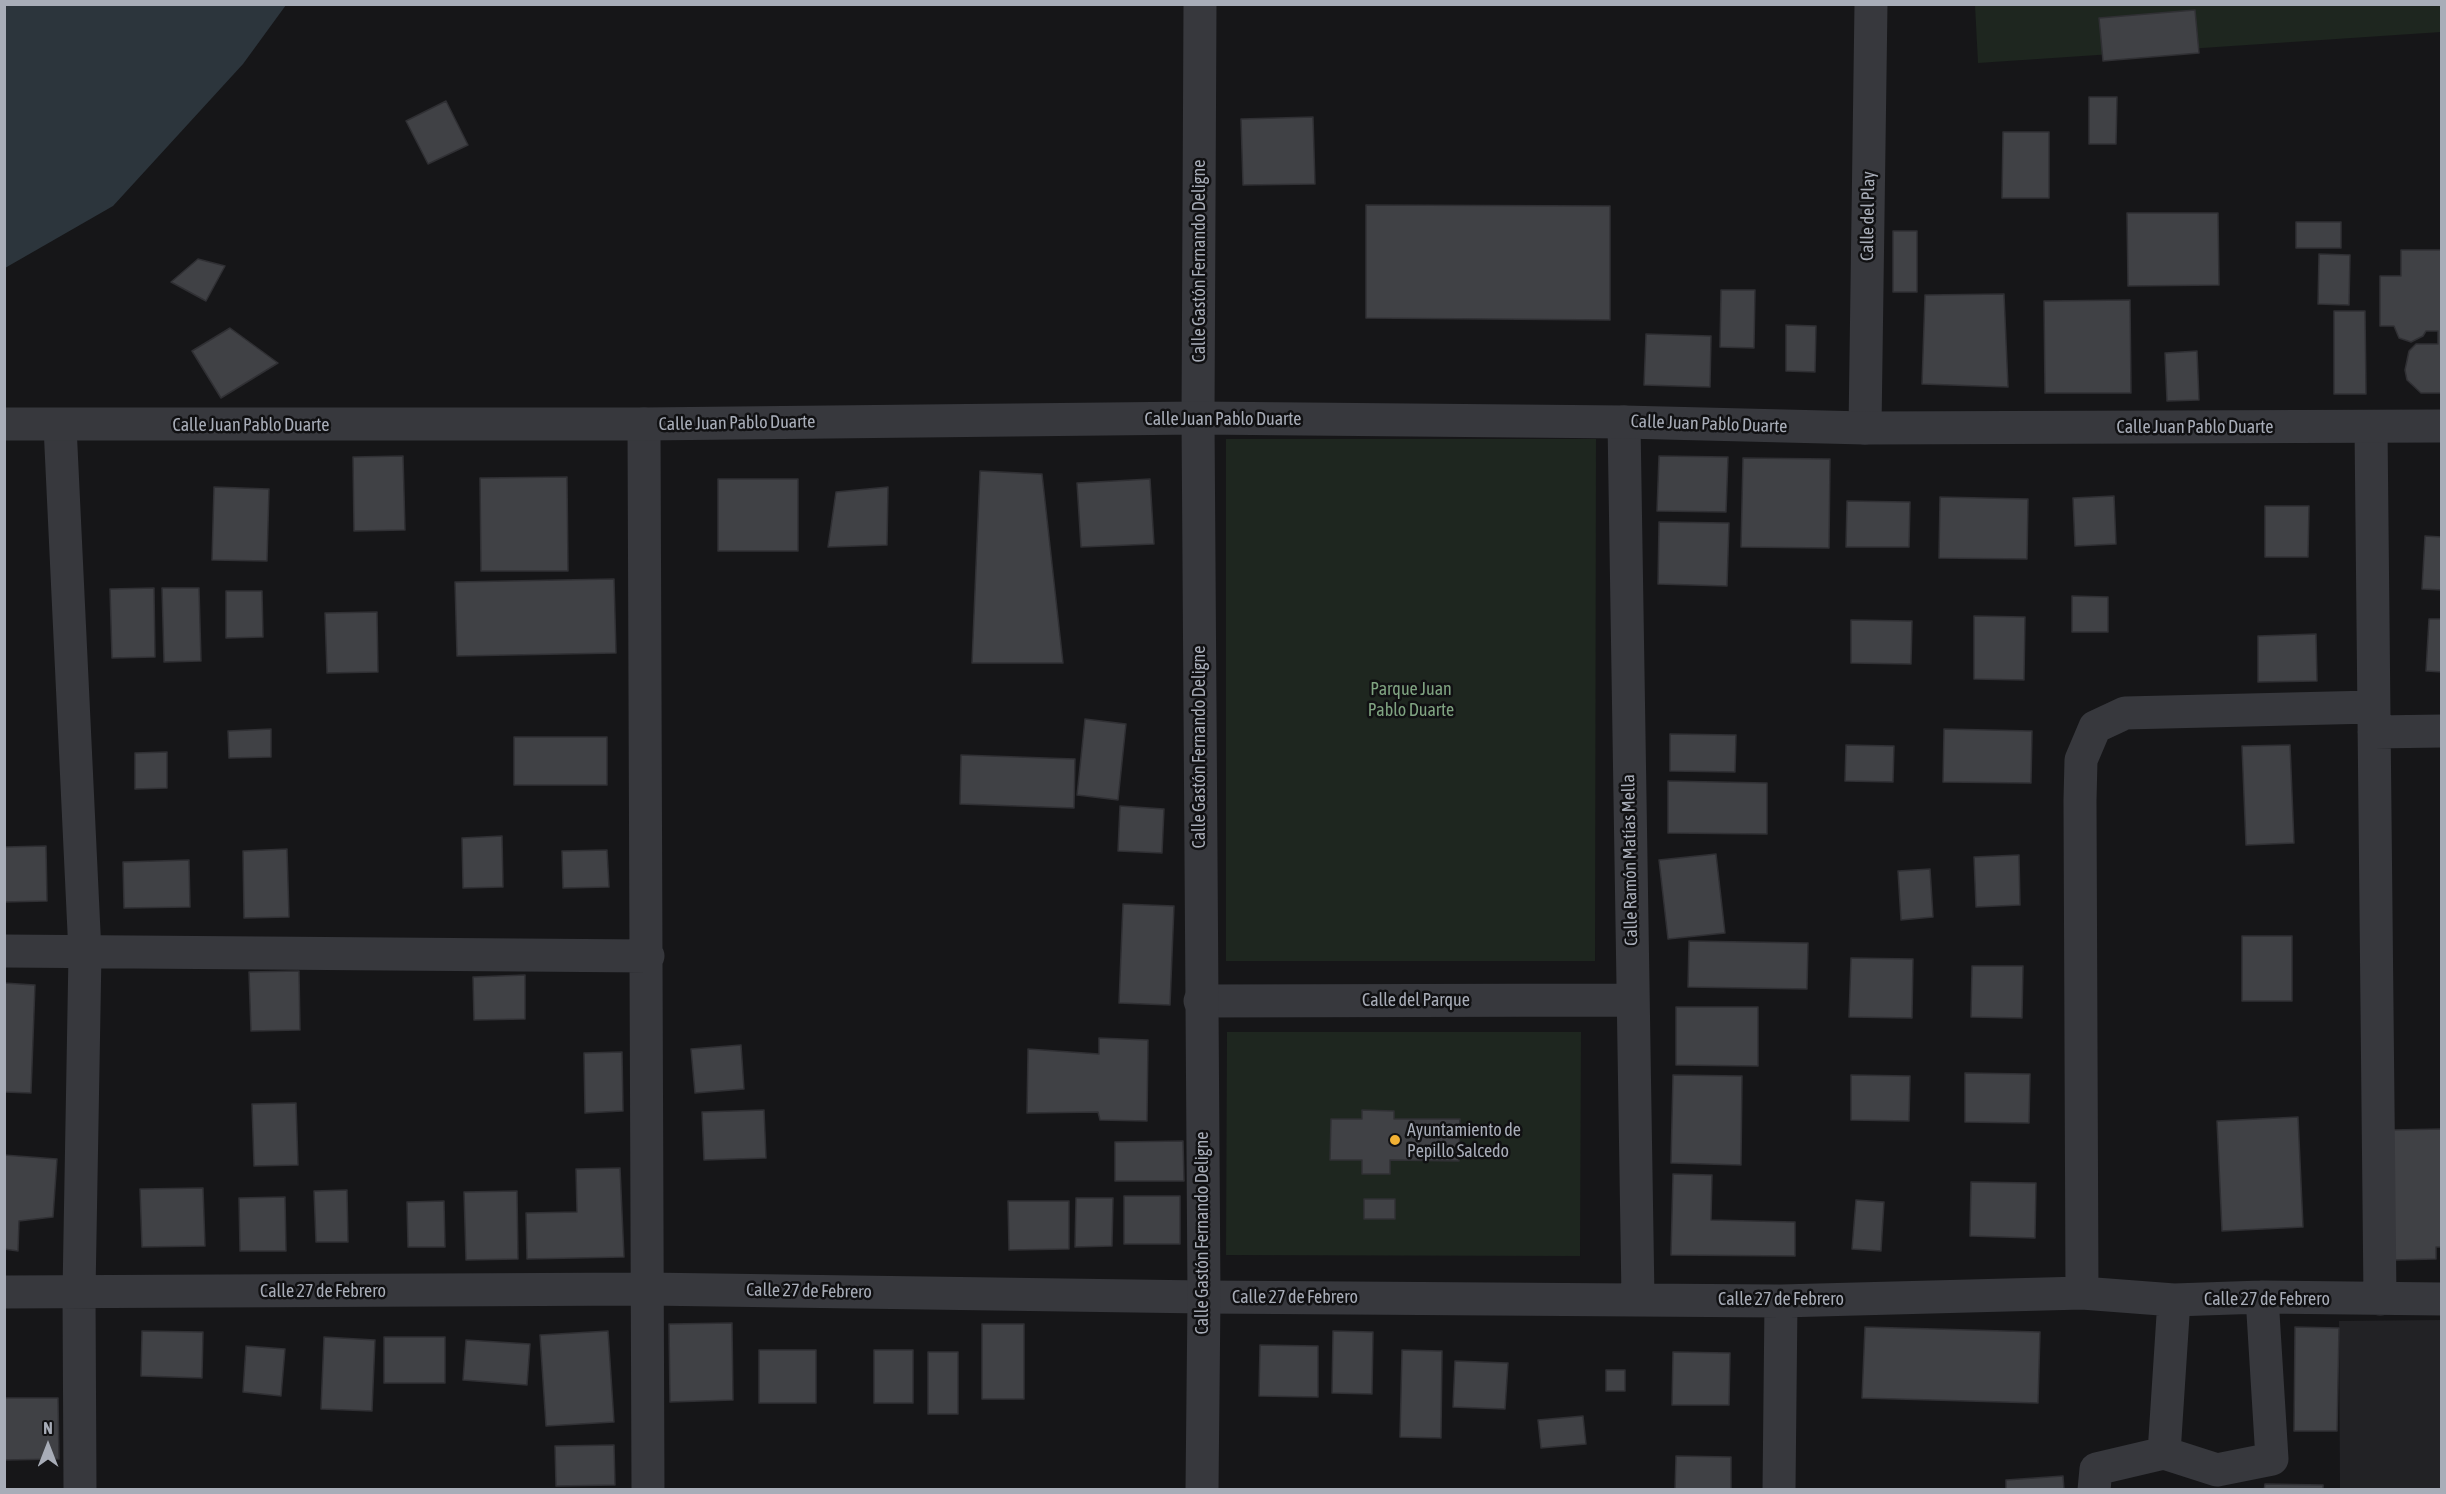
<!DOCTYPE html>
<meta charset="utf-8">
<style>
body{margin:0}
#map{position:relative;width:2446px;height:1494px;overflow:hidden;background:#161618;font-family:"Asap Condensed",sans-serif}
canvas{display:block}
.frame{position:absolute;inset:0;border:6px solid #a8adb8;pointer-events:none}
.north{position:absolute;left:18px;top:1416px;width:60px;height:60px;-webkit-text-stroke:4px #111113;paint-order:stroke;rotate:0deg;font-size:16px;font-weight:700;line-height:24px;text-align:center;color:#a8adb8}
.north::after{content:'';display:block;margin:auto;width:21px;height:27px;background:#a8adb8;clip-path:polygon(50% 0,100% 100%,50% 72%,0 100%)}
</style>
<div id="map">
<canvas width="2446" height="1494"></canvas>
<div class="frame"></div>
<div class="north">N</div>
</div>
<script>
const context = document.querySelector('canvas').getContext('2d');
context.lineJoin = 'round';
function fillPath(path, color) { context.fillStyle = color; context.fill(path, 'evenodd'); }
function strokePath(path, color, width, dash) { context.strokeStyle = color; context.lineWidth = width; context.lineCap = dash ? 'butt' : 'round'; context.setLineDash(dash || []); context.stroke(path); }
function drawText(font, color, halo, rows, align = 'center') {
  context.font = font + ' "Asap Condensed",sans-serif'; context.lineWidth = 5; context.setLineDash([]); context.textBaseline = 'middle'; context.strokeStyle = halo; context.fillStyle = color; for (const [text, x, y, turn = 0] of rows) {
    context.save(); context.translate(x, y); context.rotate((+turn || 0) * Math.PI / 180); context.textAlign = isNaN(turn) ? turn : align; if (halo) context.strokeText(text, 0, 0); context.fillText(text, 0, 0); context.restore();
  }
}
const built = new Path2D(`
 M2441,1320v169h-101l-1,-168z`);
const green = new Path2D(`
 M1975,5h466v27l-463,31z
 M1226,439h370l-1,522h-369z
 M1227,1032h354l-1,224 -354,-1zM1363,1110l30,1 1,8h66l-1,41h-129l1,-41h31zM1364,1199h31v20z`);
const water = new Path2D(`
 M5,4h281v1l-43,59 -130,142 -108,62z`);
const building = new Path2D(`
 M2195,10l4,43 -96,8 -4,-43z
 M2089,97h28l-1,47h-27z
 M446,101l22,44 -40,19 -22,-43z
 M1313,117l2,67 -72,1 -2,-66z
 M2003,132h46v66h-47z
 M1366,205l244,1v114l-244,-2z
 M2127,213h91l1,72 -91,1z
 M2296,222h45v26h-45z
 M1893,231h24v61h-24z
 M2401,250h41v143h-21l-14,-13 -2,-10 4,-19 7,-7h22v-13h-12l-3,5 -12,6 -12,-4 -5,-12h-14v-50h21z
 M2319,254l31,1 -1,50 -31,-1z
 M198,259l27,7 -19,35 -35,-19z
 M1721,290h34l-1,58 -34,-1z
 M2004,294l4,93 -86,-3 3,-89z
 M2130,300l1,93h-86l-1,-92z
 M2334,311h31l1,83h-32z
 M1786,325l30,1 -1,46 -29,-1z
 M230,328l48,35 -57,35 -29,-47z
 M1646,334l65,2 -1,51 -66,-2z
 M2197,351l2,49 -32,1 -2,-48z
 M403,456l2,74 -51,1 -1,-74z
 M1659,456l69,1 -2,55 -69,-1z
 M1743,458l87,1 -1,89 -88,-1z
 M980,471l62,3 21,189h-91z
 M567,477l1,94h-87l-1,-93z
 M718,479h80v72h-80z
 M1150,479l4,65 -73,3 -4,-64z
 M214,487l55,2 -2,72 -55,-1z
 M888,487l-1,58 -59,2 8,-55z
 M2114,496l2,48 -41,2 -2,-48z
 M1940,497l88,2 -1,60 -88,-1z
 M1847,501l63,1 -1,45h-63z
 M2265,506h44l-1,51h-43z
 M1659,522l70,1 -2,63 -69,-2z
 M2425,536l17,1v53l-20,-1z
 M614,579l2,74 -159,3 -2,-74z
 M154,588l1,69 -43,1 -2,-69z
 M162,588h37l2,73 -37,1z
 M226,591h36l1,46 -37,1z
 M2072,596l36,1v35h-36z
 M377,612l1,60 -51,1 -2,-60z
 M1974,616l51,1 -1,63 -50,-1z
 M2429,619h13v53l-16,-1z
 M1851,620l61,1 -1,43 -60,-1z
 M2316,634l1,47 -59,1v-46z
 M1085,719l41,5 -8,76 -41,-5z
 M271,729v28l-42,1 -1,-27z
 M1944,729l88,2 -1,52 -88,-1z
 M1670,734l66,1 -1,37 -65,-1z
 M514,737h93v48h-93z
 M1846,745l48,1 -1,36 -48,-1z
 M2290,745l4,98 -48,2 -4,-99z
 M167,752v36l-32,1v-36z
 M961,755l114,4 -1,49 -114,-4z
 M1668,781l99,2v51l-99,-1z
 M1120,806l44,3 -2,44 -44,-2z
 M502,836l1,51 -40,1 -1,-50z
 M46,846l1,55 -43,1v-55z
 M287,849l2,68 -45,1 -1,-67z
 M607,850l2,37 -46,1 -1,-37z
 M1716,854l9,79 -57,6 -9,-79z
 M2019,855l1,50 -44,2 -2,-50z
 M189,860l1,47 -66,1 -1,-46z
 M1930,869l3,48 -32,3 -3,-49z
 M1123,904l51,2 -4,99 -51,-2z
 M2242,936h50v65h-50z
 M1689,941l119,2 -1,46 -119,-2z
 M1851,958l62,1 -1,59 -63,-1z
 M1972,966h51l-1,52 -51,-1z
 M299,971l1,59 -49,1 -2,-59z
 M525,975v44l-51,1 -1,-43z
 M4,983l31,2 -4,108 -27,-1z
 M1676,1007h82v59l-82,-1z
 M1099,1038l49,2 -1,81 -47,-1 -2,-8 -71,1 1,-64 71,5z
 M741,1045l3,44 -49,4 -4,-44z
 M622,1052l1,59 -38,2 -1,-60z
 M1965,1073l65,1 -1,49 -64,-1z
 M1673,1075l69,1 -1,89 -70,-2z
 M1851,1075l59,1 -1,45 -58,-1z
 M296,1103l2,62 -44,1 -2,-62z
 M764,1110l2,48 -62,2 -2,-48z
 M1362,1110l32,1v8h66l-1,42 -69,-1v14h-28v-14h-32l1,-41h31z
 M2298,1117l5,110 -81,4 -5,-110z
 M2442,1129v118h-6v12l-42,1 -3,-130z
 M1183,1141l1,40h-69v-39z
 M4,1155l53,4 -4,58 -34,4 -1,30 -14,-2z
 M620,1168l4,89 -97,2 -1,-46 51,-1 -1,-43z
 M1673,1174l39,1 -1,45 84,2v34l-124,-1z
 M1971,1182l65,1 -1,55 -65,-2z
 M203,1188l2,58 -63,1 -2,-58z
 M347,1190l1,52h-32l-2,-51z
 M517,1191l1,68 -52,1 -2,-68z
 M1124,1196h56v48h-56z
 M285,1197l1,54h-46l-1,-53z
 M1076,1198h37l-1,48 -37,1z
 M1364,1199h31v20h-31z
 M1856,1200l28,2 -3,49 -29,-2z
 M444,1201l1,46h-37l-1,-45z
 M1008,1201h61v48l-60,1z
 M732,1323l1,77 -63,2 -1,-78z
 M982,1324h42v75h-42z
 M1865,1327l175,5 -2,71 -176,-5z
 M2295,1327l44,1 -2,103h-43z
 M142,1331l61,1 -1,46 -61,-2z
 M608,1331l6,91 -68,4 -6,-91z
 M1333,1331l40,1 -1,62 -40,-1z
 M324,1337l51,3 -3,71 -51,-2z
 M384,1337h61v46h-61z
 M466,1340l64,4 -3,41 -64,-5z
 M1260,1345l58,1v51l-59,-1z
 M246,1346l39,3 -4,47 -38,-4z
 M759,1350h57v53h-57z
 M874,1350h39v53h-39z
 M1402,1350l40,1 -1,87 -41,-1z
 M928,1352h30v62h-30z
 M1673,1352l57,1 -1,52h-57z
 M1455,1361l53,2 -3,46 -52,-2z
 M1606,1370h19v21h-19z
 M4,1398h54l1,61 -55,1z
 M1583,1416l3,28 -45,4 -3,-28z
 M614,1445l1,40 -59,1 -1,-40z
 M1676,1456l55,1v33h-56z
 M2063,1476l1,14h-58v-10z
 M2265,1484l58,1v5h-59z`);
const minor = new Path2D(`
 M1198,418l2,-414
 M1624,422l14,876
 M644,424l4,1066
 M60,426l25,527 -6,339 1,198
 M2371,427l9,872
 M1865,428l6,-424
 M2374,732l68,-1
 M4,951l644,5
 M1200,1001l432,-1
 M4,1292l643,-3 557,8 577,4 301,-8 92,7 88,-3 180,2
 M2082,1293l-2,-493 1,-40 14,-33 30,-14 247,-6
 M2164,1453l10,-153
 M1779,1490l2,-189
 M2094,1490l2,-21 68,-16 53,17 55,-11 -10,-162`);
const tertiary = new Path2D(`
 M1198,418l6,879 -2,193
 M4,424h640l554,-6 426,4 241,6 577,-2`);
const markers = [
 [1395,1140,6,"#f2b134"]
];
const streetNames = [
 ["Calle del Play",1868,216,-89],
 ["Calle Gastón Fernando Deligne",1199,261,-90],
 ["Calle Juan Pablo Duarte",1223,419],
 ["Calle Juan Pablo Duarte",737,423,-1],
 ["Calle Juan Pablo Duarte",1709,424,2],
 ["Calle Juan Pablo Duarte",251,425],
 ["Calle Juan Pablo Duarte",2195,427],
 ["Calle Gastón Fernando Deligne",1199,747,-90],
 ["Calle Ramón Matías Mella",1630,860,-91],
 ["Calle del Parque",1416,1000],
 ["Calle Gastón Fernando Deligne",1202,1233,-90],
 ["Calle 27 de Febrero",323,1291],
 ["Calle 27 de Febrero",809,1291,1],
 ["Calle 27 de Febrero",1295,1297],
 ["Calle 27 de Febrero",1781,1299],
 ["Calle 27 de Febrero",2267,1299]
];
const parkNames = [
 ["Parque Juan",1411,689],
 ["Pablo Duarte",1411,710]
];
const poiNames = [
 ["Ayuntamiento de",1407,1130],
 ["Pepillo Salcedo",1407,1151]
];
fillPath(built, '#222225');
fillPath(green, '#1e261f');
fillPath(water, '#2c353c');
fillPath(building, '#404145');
strokePath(building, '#303034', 1.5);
strokePath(minor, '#37383d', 33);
strokePath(tertiary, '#37383d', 33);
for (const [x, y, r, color] of markers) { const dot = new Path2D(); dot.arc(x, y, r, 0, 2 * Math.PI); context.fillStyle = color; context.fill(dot); strokePath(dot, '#111113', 2); }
drawText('18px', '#a8adb8', '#111113', streetNames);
drawText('18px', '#7fa381', '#111113', parkNames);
drawText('18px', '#a8adb8', '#111113', poiNames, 'left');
</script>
